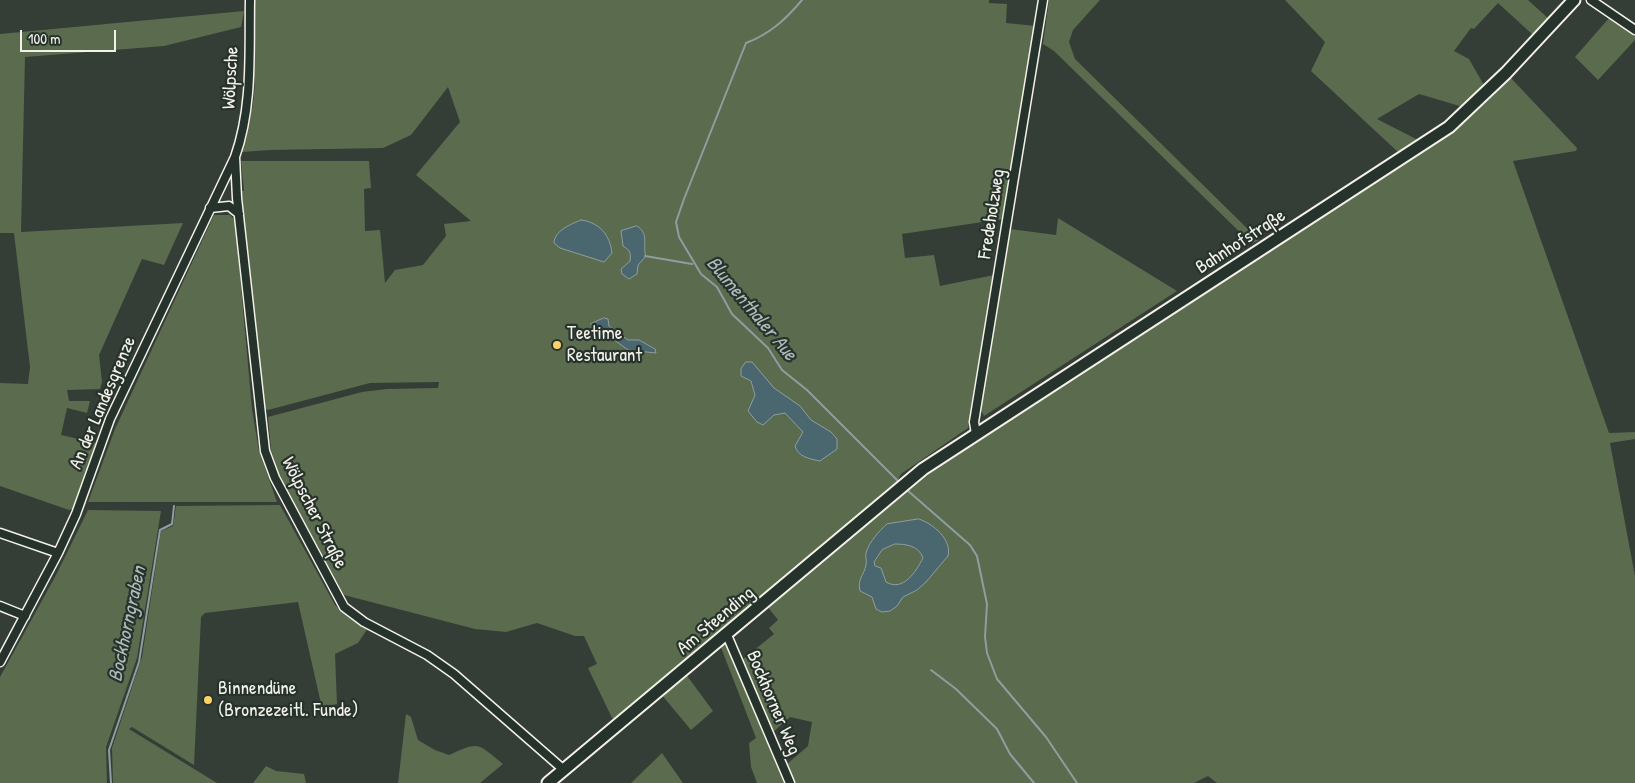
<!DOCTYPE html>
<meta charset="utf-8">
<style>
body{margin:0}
#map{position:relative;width:1635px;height:783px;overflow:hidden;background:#353d37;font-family:"Patrick Hand",sans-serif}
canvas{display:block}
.scale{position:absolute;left:20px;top:30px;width:96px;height:22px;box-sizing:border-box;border:2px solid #f4f1e8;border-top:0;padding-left:6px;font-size:15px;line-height:18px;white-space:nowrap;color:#f4f1e8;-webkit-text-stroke:4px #26332d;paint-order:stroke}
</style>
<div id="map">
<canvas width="1635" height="783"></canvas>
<div class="scale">100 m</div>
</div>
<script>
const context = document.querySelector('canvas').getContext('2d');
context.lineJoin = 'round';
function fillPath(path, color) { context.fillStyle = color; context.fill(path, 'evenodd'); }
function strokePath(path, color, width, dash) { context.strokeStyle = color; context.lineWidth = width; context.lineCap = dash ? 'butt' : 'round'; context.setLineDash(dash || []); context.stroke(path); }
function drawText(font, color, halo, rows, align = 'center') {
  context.font = font + ' "Patrick Hand",sans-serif'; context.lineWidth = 4.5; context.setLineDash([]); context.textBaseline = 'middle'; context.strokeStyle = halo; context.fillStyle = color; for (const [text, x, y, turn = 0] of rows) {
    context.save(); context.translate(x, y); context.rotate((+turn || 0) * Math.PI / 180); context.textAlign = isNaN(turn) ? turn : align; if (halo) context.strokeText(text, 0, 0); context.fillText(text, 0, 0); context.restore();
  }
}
const green = new Path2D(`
 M255,0h734v3l18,1 -1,19 30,3 -33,193 -101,15 3,24 29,-3 6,31 54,-11 -26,153 -67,46 -5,10 -281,235 -3,-1 -24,-50 9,-4 -13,-28h-9l-38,-13 -31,9 -31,-3 -131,-34 -62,-113 -11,-32 -3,-33 94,-25 25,-3 51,-1 1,-6 -69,1 -102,27 -6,-2 -21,-217h3l-3,-30h128l2,27 -7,1 1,42 15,-1 5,53 10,-13 28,-5 23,-29 -2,-12 27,-3 -55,-46 44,-53 -12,-35 -37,48 -28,13 -113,2 -28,2c5,-18 18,-66 10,-83z
 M1049,0h51l-27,30 -4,12 6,17 184,181 -7,4 -198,-193 -11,-7z
 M1285,0h243l21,19 -16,16 -35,-32 -24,26 -3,-1 -17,23 15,8 16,28 -22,20 -44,-13 -42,25 41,21 -19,13 -88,-82 14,-29z
 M244,11l-3,16 -77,19 -139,11 -4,175 162,-9 -19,42 -22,-6 -43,96 3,27 -2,7 -33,1 2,11h21l-3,12 -20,-5 -6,27 35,8 -21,65 -6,2 -69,-24v-103l28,1 2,-17 -16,-134h-14v-199z
 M1610,17l25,17v6l-37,40 -23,-23z
 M1509,76l68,72 -1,3 -63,10 96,272 26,-1v7l-25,4 25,133v207h-418l-9,-7 -14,7h-399l-8,-19 21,-18 4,-24 -22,-5 -17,15 -31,-72 32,-26 -5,-6 9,-8 -11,-14 162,-132 163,-110 324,-207 45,-33z
 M214,215h16l5,5 17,189 7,42 18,51h-189l27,-73z
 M1058,218l119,73 -193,125 -4,-8 30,-179 46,6z
 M280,505l55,100 14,13 19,10 -10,15 -23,11 2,50 -15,4 -24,-106 -93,11 -4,4 -7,148 -62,-38 -3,2 88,54h-104l-1,-35 30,-91 19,-126 12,-5 3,-20z
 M88,510l73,1 -24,147 -31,89 1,36h-107v-106l56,-102z
 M723,643l4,1 58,139h-28l-6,-16 -2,-24 7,-5 -36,-93z
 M685,673l28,38 -22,19 -30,-36z
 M406,714l5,3 7,23 17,10 14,5c31,-14 28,-12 54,9l-23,19h-82z
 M662,753l21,30h-52z
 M266,766l10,5 28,3 2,9h-53z`);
const water = new Path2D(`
 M581,220c18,2 29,15 31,33l-8,9 -44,-14 -6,-5c0,-12 17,-19 27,-23z
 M637,226c13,8 5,21 9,30l-8,9 -1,9 -8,5 -7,-5 -1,-5 9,-8c1,-8 0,-11 -7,-15l-2,-15z
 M604,318l4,1 1,7 19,14h11l16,9 1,4 -28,-3 -15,-11 -10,-2 -11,-6 -1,-7z
 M746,362h6l22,26 26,18 11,14 20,12 6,7v10l-17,12c-10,-2 -22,-4 -25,-15l8,-14 -18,-19 -11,2 -11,10 -6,-3 -9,-11 7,-16 -4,-14 -10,-5v-7z
 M919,519c14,5 33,20 29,37l-22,26 -9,8 -14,7 -6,9 -7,5 -8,1 -6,-3 -4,-12 -12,-6c-3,-12 4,-16 6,-26 1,-4 -1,-8 0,-12 3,-11 13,-22 21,-29zM895,544c12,0 24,2 28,14 -7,14 -20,34 -37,24l-5,-14 -6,-2 -1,-4 8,-12z`);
const stream = new Path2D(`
 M802,0c-16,19 -32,34 -56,43l-62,156 -8,23 3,15 22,37 16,13 15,27 36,34 14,22 25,20 93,93
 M645,256l47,8
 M907,490l63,55 7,11 10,48 -2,33 2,16 10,26 49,58 31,46
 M931,670l25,19 41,40 13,25 24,29
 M111,783l-2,-33 30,-88 21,-132 12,-6 2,-18`);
const street = new Path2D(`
 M1591,0l44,30
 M235,157l2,41 28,253 10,27 69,129 20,15 63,33 27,19 110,96
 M210,208l19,-2 10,8
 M976,434l-2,-12 69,-422
 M0,533l58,20
 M0,606l25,10
 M727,635l63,148
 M0,662l58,-109 18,-39 34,-95 125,-262c18,-51 14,-104 15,-157`);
const secondary = new Path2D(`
 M548,783l375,-314 526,-342 57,-54 68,-73`);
const markers = [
 [557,345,5,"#ffd166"],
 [208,700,5,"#ffd166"]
];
const streetNames = [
 ["Wölpsche",231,78,-87],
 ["Fredeholzweg",992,214,-81],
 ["Bahnhofstraße",1241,242,-33],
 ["An der Landesgrenze",103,403,-67],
 ["Wölpscher Straße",314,513,63],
 ["Am Steending",716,621,-40],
 ["Bockhorner Weg",773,703,67]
];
const poiNames = [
 ["Teetime",567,334],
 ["Restaurant",567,356],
 ["Binnendüne",218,689],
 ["(Bronzezeitl. Funde)",218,711]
];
const waterNames = [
 ["Blumenthaler Aue",751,309,50],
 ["Bockhorngraben",128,624,-78]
];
fillPath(green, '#5a6b4e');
fillPath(water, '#4a6770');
strokePath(water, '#8e9ea0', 1);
strokePath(stream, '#8e9ea0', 2);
strokePath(street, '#f4f1e8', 11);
strokePath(secondary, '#f4f1e8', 15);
strokePath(street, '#26332d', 8);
strokePath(secondary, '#26332d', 11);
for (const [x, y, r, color] of markers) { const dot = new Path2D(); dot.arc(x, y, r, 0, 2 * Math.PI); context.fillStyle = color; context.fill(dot); strokePath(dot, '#26332d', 2); }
drawText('19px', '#f4f1e8', '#26332d', streetNames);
drawText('19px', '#f4f1e8', '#26332d', poiNames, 'left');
drawText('italic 20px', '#b0bab8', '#26332d', waterNames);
</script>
